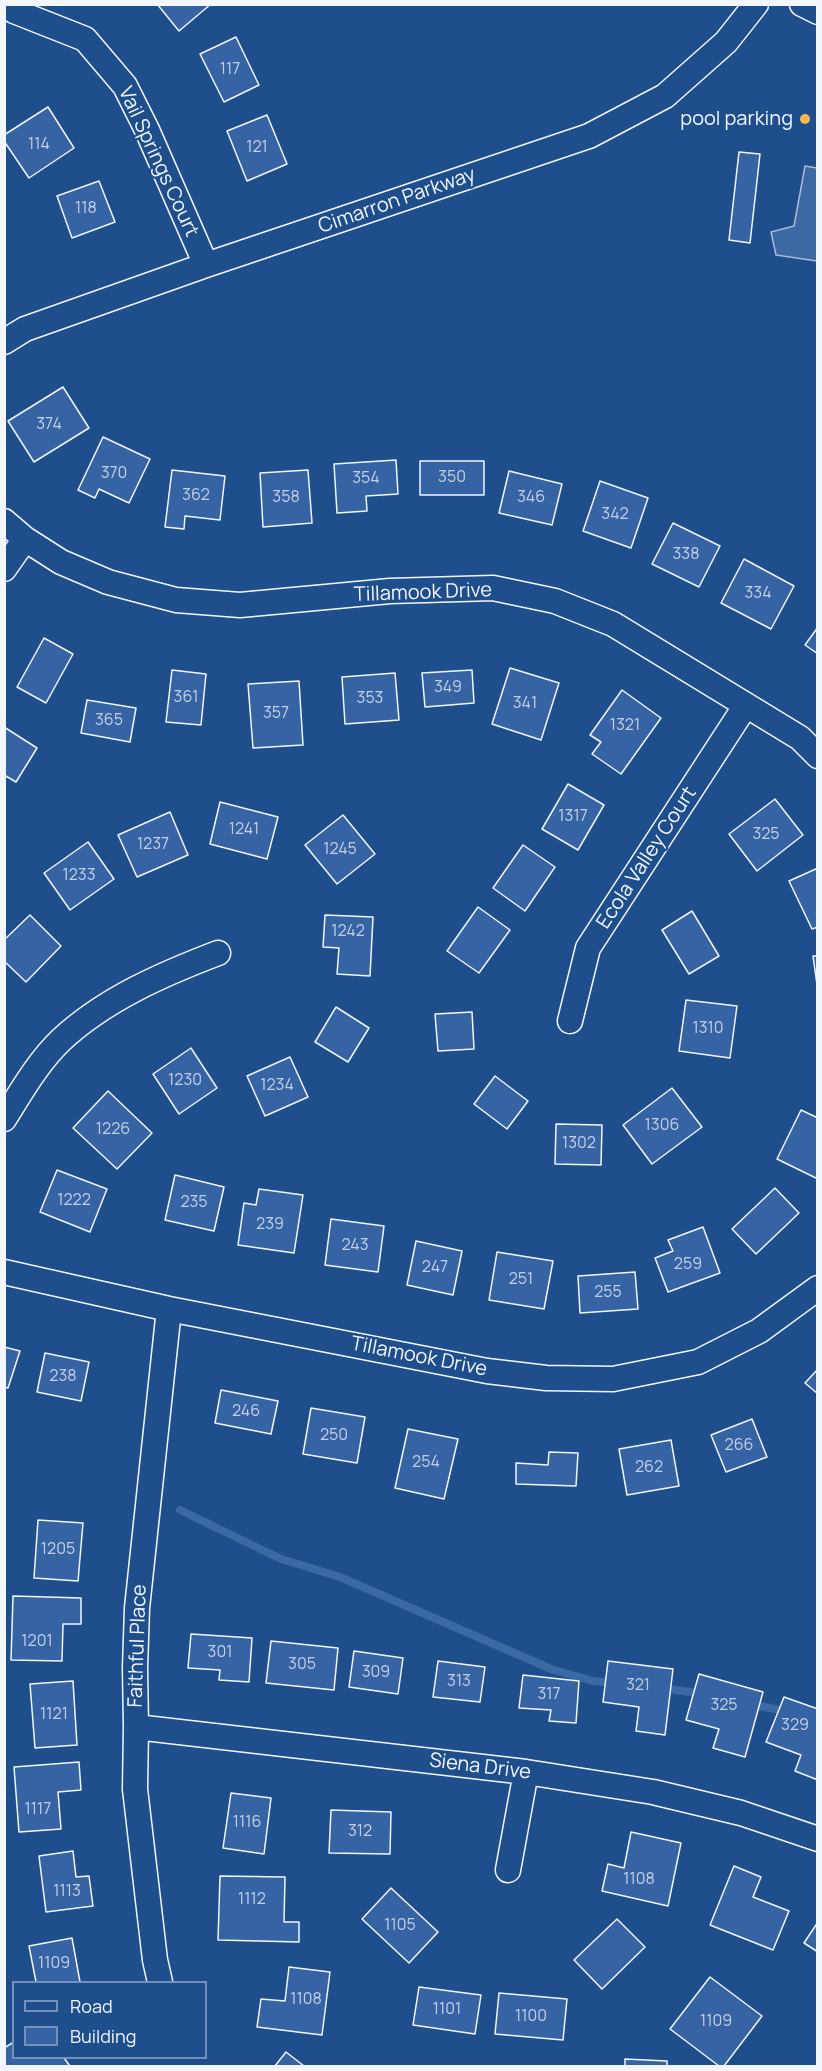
<!DOCTYPE html>
<style>
body{margin:0}
#map{position:relative;width:822px;height:2071px;overflow:hidden;background:#1f4e8c;font-family:Manrope,sans-serif}
canvas{display:block}
.frame{position:absolute;inset:0;border:6px solid #f2f6ff;pointer-events:none}
.legend{position:absolute;left:12px;top:1981px;width:195px;height:78px;box-sizing:border-box;background:#1f4e8c;border:2px solid #7391ba;margin:0;padding:8px 10px;list-style:none;font-size:18px;color:#f2f6ff}
.legend li{display:flex;align-items:center;gap:12px;height:30px}
.legend b{width:30px;border:2px solid #7391ba}
</style>
<div id="map">
<canvas width="822" height="2071"></canvas>
<div class="frame"></div>
<ul class="legend">
<li><b style="height:8px;background:#1f4e8c"></b>Road</li>
<li><b style="height:16px;background:#3563a3"></b>Building</li>
</ul>
</div>
<script>
const context = document.querySelector('canvas').getContext('2d');
context.lineJoin = 'round';
function fillPath(path, color) { context.fillStyle = color; context.fill(path, 'evenodd'); }
function strokePath(path, color, width, dash) { context.strokeStyle = color; context.lineWidth = width; context.lineCap = dash ? 'butt' : 'round'; context.setLineDash(dash || []); context.stroke(path); }
function drawText(font, color, halo, rows, align = 'center') {
  context.font = font + ' Manrope,sans-serif'; context.lineWidth = 4.5; context.setLineDash([]); context.textBaseline = 'middle'; context.strokeStyle = halo; context.fillStyle = color; for (const [text, x, y, turn = 0] of rows) {
    context.save(); context.translate(x, y); context.rotate((+turn || 0) * Math.PI / 180); context.textAlign = isNaN(turn) ? turn : align; if (halo) context.strokeText(text, 0, 0); context.fillText(text, 0, 0); context.restore();
  }
}
const water = new Path2D(`
 M805,166l12,2v93l-41,-6 -5,-23 23,-6z`);
const stream = new Path2D(`
 M180,1510l101,49 59,18 211,92 42,12 22,2
 M661,1688l44,6
 M750,1704l40,8`);
const building = new Path2D(`
 M157,4h54l-32,27z
 M236,37l23,48 -35,17 -24,-48z
 M48,107l26,41 -45,30 -25,-37v-6z
 M267,115l20,49 -40,17 -20,-50z
 M739,152l21,2 -10,89 -21,-3z
 M99,181l16,41 -43,16 -15,-42z
 M63,387l26,41 -55,34 -26,-41z
 M103,437l47,22 -21,44 -30,-14 -4,9 -17,-8z
 M396,460l2,34 -32,2 1,15 -30,2 -3,-49z
 M420,461h64v34h-64z
 M172,470l53,6 -5,44 -35,-4 -1,13 -19,-2z
 M308,470l4,53 -49,4 -3,-54z
 M509,471l53,13 -10,41 -53,-12z
 M600,481l48,17 -17,50 -48,-17z
 M673,523l47,23 -21,41 -47,-23z
 M744,559l50,27 -23,43 -50,-26z
 M818,627v27l-13,-9z
 M44,638l29,16 -27,49 -29,-16z
 M510,668l49,15 -18,57 -49,-16z
 M172,670l34,4 -5,51 -35,-3z
 M472,670l2,33 -49,4 -3,-34z
 M395,673l4,47 -54,4 -3,-47z
 M299,681l4,64 -50,3 -5,-64z
 M622,690l39,28 -40,56 -29,-20 9,-12 -11,-7z
 M87,700l49,8 -6,34 -49,-9z
 M4,727l33,21 -21,34 -12,-7z
 M568,784l36,21 -26,45 -36,-21z
 M775,799l28,36 -46,36 -28,-37z
 M220,802l58,15 -11,42 -57,-15z
 M170,812l18,43 -51,22 -19,-42z
 M343,815l32,39 -38,30 -32,-39z
 M88,842l26,37 -44,31 -26,-37z
 M523,845l32,22 -30,44 -32,-23z
 M818,868v59l-6,2 -23,-48z
 M478,907l32,23 -31,43 -32,-22z
 M692,911l27,45 -30,18 -27,-44z
 M30,915l31,31 -35,36 -22,-21v-21z
 M325,915l48,2 -3,59 -33,-2 2,-26 -16,-1z
 M813,956h5v36z
 M686,1000l51,6 -7,52 -51,-7z
 M336,1007l33,21 -21,34 -33,-20z
 M472,1012l2,37 -36,2 -3,-37z
 M191,1048l26,40 -38,26 -26,-40z
 M290,1057l18,40 -43,19 -18,-40z
 M495,1076l33,25 -21,28 -33,-25z
 M672,1088l30,39 -50,37 -29,-39z
 M108,1091l44,42 -35,36 -44,-41z
 M801,1110l17,8v61l-41,-20z
 M556,1124l46,1 -1,40 -46,-1z
 M57,1170l50,19 -17,43 -50,-20z
 M175,1175l49,12 -10,44 -49,-11z
 M775,1188l24,25 -43,41 -24,-25z
 M259,1189l44,6 -9,58 -56,-8 6,-42 12,2z
 M331,1219l53,7 -6,46 -53,-7z
 M703,1227l17,46 -52,19 -13,-34 18,-7 -5,-11z
 M416,1241l46,10 -9,44 -46,-10z
 M497,1252l56,9 -9,48 -55,-9z
 M635,1272l3,37 -58,4 -2,-37z
 M4,1347l16,4 -12,37 -4,-1z
 M45,1353l44,9 -8,39 -44,-9z
 M818,1369v25l-13,-11z
 M221,1390l57,11 -7,33 -56,-11z
 M311,1408l54,9 -8,46 -54,-9z
 M752,1419l15,38 -41,15 -15,-37z
 M408,1429l50,10 -14,60 -49,-11z
 M671,1440l8,46 -52,9 -8,-46z
 M549,1452l29,1 -2,33 -60,-2v-21l32,2z
 M38,1520l45,3 -5,58 -44,-3z
 M13,1596l68,2v26h-18l-1,37 -51,-1z
 M191,1634l61,4 -3,44 -30,-2 1,-10 -32,-2z
 M271,1641l67,7 -4,42 -68,-7z
 M354,1651l49,7 -5,36 -49,-7z
 M438,1661l47,6 -5,35 -47,-5z
 M608,1661l65,8 -8,66 -29,-4 3,-24 -36,-5z
 M699,1674l64,18 -18,65 -32,-9 6,-19 -33,-9z
 M523,1675l56,6 -3,42 -27,-2 2,-11 -32,-2z
 M73,1681l4,64 -42,3 -5,-64z
 M784,1697l34,12v71l-23,-9 6,-16 -35,-13z
 M79,1762l2,28 -23,2 3,37 -42,3 -5,-65z
 M231,1793l40,5 -7,56 -41,-6z
 M331,1810l60,2 -1,42 -61,-1z
 M631,1832l50,11 -13,63 -66,-15 6,-27 16,4z
 M73,1851l3,26 13,-1 4,30 -47,6 -7,-56z
 M734,1866l27,11 -8,20 36,14 -16,39 -63,-25z
 M220,1876l65,1 -1,45h15v20l-81,-2z
 M391,1888l47,44 -29,31 -47,-44z
 M617,1919l28,28 -43,42 -28,-29z
 M818,1922v30l-14,-9z
 M72,1938l8,44h-44l-7,-36z
 M289,1967l41,5 -8,63 -65,-8 4,-28 24,2z
 M710,1977l52,39 -38,50h-5l-49,-37z
 M419,1987l62,8 -6,39 -62,-9z
 M499,1993l68,6 -4,41 -68,-6z
 M14,2042v16h50l6,8h-66v-18z
 M286,2052l18,14h-29z
 M625,2059l42,2v5h-42z`);
const street = new Path2D(`
 M802,4l16,8
 M14,11l71,28 40,47 22,44 59,135
 M4,342l21,-13 181,-64 383,-129 76,-40 61,-54 30,-38
 M4,521l21,18 36,23 47,20 68,18 64,5 150,-14 103,-3 62,13 58,23 187,114 18,18
 M4,569l21,-30
 M570,1021l18,-73 158,-243
 M4,1119c17,-27 34,-57 57,-79 44,-41 102,-66 157,-87
 M4,1272l165,37 318,62 59,7 67,1 85,-17 61,-31 59,-43
 M136,1727l390,45 127,20 88,21 77,26
 M508,1870l18,-98
 M160,1982l-5,-22 -20,-171 1,-62 -1,-59 2,-60 32,-299`);
const markers = [
 [805,119,6,"#ffb74d"]
];
const numberNames = [
 ["117",230,70],
 ["114",39,145],
 ["121",257,148],
 ["118",86,209],
 ["374",49,425],
 ["370",114,474],
 ["350",452,478],
 ["354",366,479],
 ["362",196,496],
 ["358",286,498],
 ["346",531,498],
 ["342",615,515],
 ["338",686,555],
 ["334",758,594],
 ["349",448,688],
 ["361",186,698],
 ["353",370,699],
 ["341",525,704],
 ["357",276,714],
 ["365",109,721],
 ["1321",625,726],
 ["1317",573,817],
 ["1241",244,830],
 ["325",766,835],
 ["1237",153,845],
 ["1245",340,850],
 ["1233",79,876],
 ["1242",348,932],
 ["1310",708,1029],
 ["1230",185,1081],
 ["1234",277,1086],
 ["1306",662,1126],
 ["1226",113,1130],
 ["1302",579,1144],
 ["1222",74,1201],
 ["235",194,1203],
 ["239",270,1225],
 ["243",355,1246],
 ["259",688,1265],
 ["247",435,1268],
 ["251",521,1280],
 ["255",608,1293],
 ["238",63,1377],
 ["246",246,1412],
 ["250",334,1436],
 ["266",739,1446],
 ["254",426,1463],
 ["262",649,1468],
 ["1205",58,1550],
 ["1201",37,1642],
 ["301",220,1653],
 ["305",302,1665],
 ["309",376,1673],
 ["313",459,1682],
 ["321",638,1686],
 ["317",549,1695],
 ["325",724,1706],
 ["1121",54,1715],
 ["329",795,1726],
 ["1117",38,1810],
 ["1116",247,1823],
 ["312",360,1832],
 ["1108",639,1880],
 ["1113",67,1892],
 ["1112",252,1900],
 ["1105",400,1926],
 ["1109",54,1964],
 ["1108",306,2000],
 ["1101",447,2010],
 ["1100",531,2017],
 ["1109",716,2022]
];
const poiNames = [
 ["pool parking",793,119]
];
const streetNames = [
 ["Vail Springs Court",158,162,65],
 ["Cimarron Parkway",397,201,-19],
 ["Tillamook Drive",423,593,-2],
 ["Ecola Valley Court",647,858,-57],
 ["Tillamook Drive",419,1357,11],
 ["Faithful Place",138,1646,-88],
 ["Siena Drive",480,1767,7]
];
fillPath(water, '#3b69a3');
strokePath(water, '#a8bbd7', 1.5);
strokePath(stream, '#3b69a3', 8);
fillPath(building, '#3563a3');
strokePath(building, '#f2f6ff', 1.5);
strokePath(street, '#f2f6ff', 27);
strokePath(street, '#1f4e8c', 24);
for (const [x, y, r, color] of markers) { const dot = new Path2D(); dot.arc(x, y, r, 0, 2 * Math.PI); context.fillStyle = color; context.fill(dot); strokePath(dot, '#1f4e8c', 2); }
drawText('16px', '#c3d1e8', null, numberNames);
drawText('20px', '#f2f6ff', '#1f4e8c', poiNames, 'right');
drawText('20px', '#f2f6ff', '#1f4e8c', streetNames);
</script>
